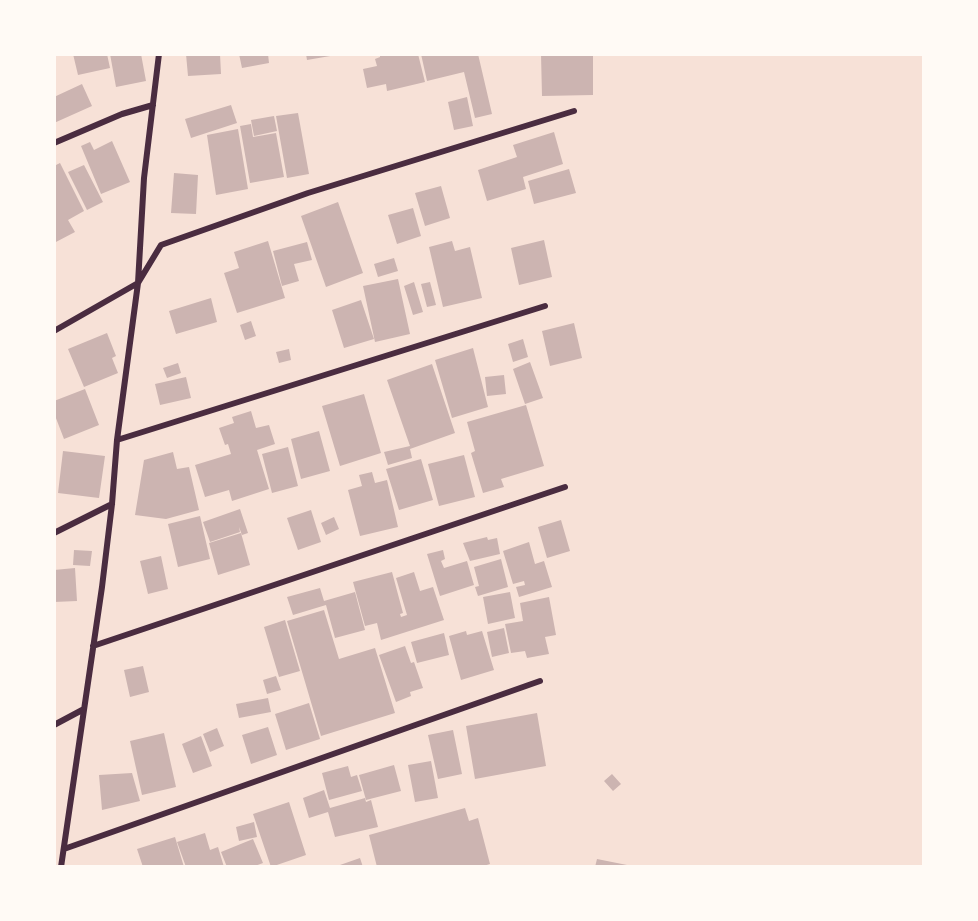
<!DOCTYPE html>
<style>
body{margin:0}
#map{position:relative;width:978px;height:921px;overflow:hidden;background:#f7e1d7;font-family:"Nunito Sans",sans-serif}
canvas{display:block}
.frame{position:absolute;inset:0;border:56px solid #fffaf5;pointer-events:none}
</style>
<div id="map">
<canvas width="978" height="921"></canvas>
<div class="frame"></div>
</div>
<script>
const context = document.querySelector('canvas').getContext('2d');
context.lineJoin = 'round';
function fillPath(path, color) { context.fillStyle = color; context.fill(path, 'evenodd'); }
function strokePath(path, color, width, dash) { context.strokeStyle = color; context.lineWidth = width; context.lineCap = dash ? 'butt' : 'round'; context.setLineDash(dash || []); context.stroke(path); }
const building = new Path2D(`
 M73,54h34l3,14 -32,7z
 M110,54h31l5,27 -30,6z
 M186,54h34l1,20 -33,2z
 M239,54h29l1,9 -27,5z
 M306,54h30v1l-29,5z
 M380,54h38l7,28 -38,9 -1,-7 -19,4 -4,-19 14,-3 -2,-7 5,-2z
 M421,54h57l14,60 -17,4 -11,-46 -37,9z
 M541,54h52v41l-51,1z
 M82,84l10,22 -38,17v-26z
 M467,97l6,29 -19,4 -6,-28z
 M231,105l6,18 -46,15 -6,-19z
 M298,113l11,61 -22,4 -11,-62z
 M274,116l3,15 -23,5 -3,-16z
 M251,124l2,13 23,-4 8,44 -34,6 -10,-57z
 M238,129l10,60 -32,6 -9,-60z
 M554,132l9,32 -40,13 3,12 -39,12 -9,-31 39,-13 -4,-12z
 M112,141l18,41 -29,12 -20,-48 9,-4 4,8z
 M60,163l24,48 -16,9 7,12 -21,11v-77z
 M84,165l19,37 -16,8 -19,-38z
 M569,169l7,24 -42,11 -6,-23z
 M174,173l24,2 -2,39 -25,-1z
 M441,186l9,32 -25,8 -10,-33z
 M338,202l25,71 -37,14 -25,-71z
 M413,208l8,28 -24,8 -9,-29z
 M544,240l8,37 -33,8 -8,-37z
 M268,241l17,57 -48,15 -13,-40 15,-5 -5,-16z
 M452,241l3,10 15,-4 12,51 -39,9 -14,-60z
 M307,242l5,18 -18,4 5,17 -17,5 -9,-35z
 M394,258l4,13 -20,6 -4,-13z
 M398,279l12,55 -35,8 -12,-56z
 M414,282l9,30 -10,3 -9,-29z
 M430,282l6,23 -9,2 -6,-23z
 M211,298l6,24 -41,12 -7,-23z
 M361,300l13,39 -30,9 -12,-38z
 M251,321l5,15 -11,4 -5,-15z
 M574,323l8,35 -32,8 -8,-35z
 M107,333l9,23 -4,2 6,15 -34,14 -16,-38z
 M523,339l5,18 -15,5 -5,-18z
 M473,348l15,59 -36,11 -17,-58z
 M289,349l2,11 -12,3 -3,-11z
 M530,362l13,36 -18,6 -12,-35z
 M178,363l3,10 -14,5 -4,-10z
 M432,364l23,69 -45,16 2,9 -24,7 -4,-13 26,-6 -23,-66z
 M504,375l2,19 -19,2 -2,-19z
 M186,377l5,21 -31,7 -5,-21z
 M85,389l14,36 -35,14 -10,-26v-12z
 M364,394l17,59 -41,13 -18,-60z
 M526,405l18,61 -43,13 3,8 -21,6 -12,-40 4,-2 -8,-29z
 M251,411l5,17 13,-3 6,19 -18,6 12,39 -37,12 -3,-11 -24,7 -10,-32 36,-11 -3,-10 -3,1 -6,-17 15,-5 -2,-6z
 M319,431l11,40 -29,8 -10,-40z
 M288,447l10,39 -26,7 -10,-39z
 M63,451l42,5 -6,42 -41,-5z
 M173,452l4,17 12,-2 10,43 -33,9 -31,-4 9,-55z
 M464,455l11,42 -36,9 -11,-42z
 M421,459l12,41 -34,10 -13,-41z
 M372,472l3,11 12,-3 11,47 -38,9 -12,-46 14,-4 -3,-11z
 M240,509l8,24 -6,2 -3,-8 1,5 -30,10 -7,-20z
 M311,510l10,32 -23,8 -11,-32z
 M200,516l10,43 -32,8 -10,-43z
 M334,517l5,12 -13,6 -5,-12z
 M561,520l9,31 -23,7 -9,-31z
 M241,533l9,32 -32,10 -9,-32z
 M487,537l1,3 9,-2 3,16 -30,7 -7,-18z
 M529,542l6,22 9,-3 8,26 -33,10 -3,-10 9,-2 -1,-4 -11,3 -10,-33z
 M74,550l18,1 -2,15 -17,-1z
 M443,550l2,9 -4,2 3,7 23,-7 7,24 -34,11 -13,-42z
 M161,556l7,33 -20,5 -8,-33z
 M501,559l7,28 -30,9 -3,-9 4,-1 -5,-19z
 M75,568l2,33 -23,1v-32z
 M392,572l11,41 -3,1 1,3 6,-2 -11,-37 18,-6 6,19 13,-4 11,33 -63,20 -4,-17 -12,3 -12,-44z
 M320,588l4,13 31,-9 10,38 -30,8 -9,-33 -33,10 -6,-18z
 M510,592l5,26 -27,6 -5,-27z
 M549,597l7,38 -11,2 4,17 -22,4 -2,-7 -14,2 -6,-29 18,-3 -3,-18z
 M324,610l15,49 36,-11 20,65 -74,23 -34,-115z
 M285,620l15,51 -21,6 -15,-50z
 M504,628l5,25 -17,4 -5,-25z
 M466,631l1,4 15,-4 12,39 -33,10 -12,-44z
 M444,633l5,22 -32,8 -6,-21z
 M405,646l6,17 3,-1 9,26 -13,4 1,4 -15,6 -17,-47z
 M143,666l6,26 -19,5 -6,-27z
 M276,676l5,14 -14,4 -4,-14z
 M268,698l3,14 -32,6 -3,-14z
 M309,703l11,36 -34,11 -11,-36z
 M537,713l9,53 -71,13 -9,-53z
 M268,727l9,28 -26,9 -9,-29z
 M217,728l7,18 -14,6 -7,-18z
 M453,730l9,44 -24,5 -10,-44z
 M164,733l12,54 -34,8 -12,-54z
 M201,736l11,30 -19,7 -11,-29z
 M431,761l7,37 -23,4 -7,-37z
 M394,765l7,26 -35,9 -7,-25z
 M348,766l3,11 6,-2 5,16 -33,9 -7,-27z
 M132,773l8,28 -38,9 -3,-35z
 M612,774l9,10 -8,7 -9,-10z
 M324,790l6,18 35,-10 1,4 5,-2 7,27 -43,10 -7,-25 -19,6 -6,-20z
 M289,802l17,53 -35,12 -18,-53z
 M465,808l4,13 9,-3 12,46 -10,3h-103l-8,-32z
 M254,822l3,15 -18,4 -3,-14z
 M205,833l5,17 8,-3 6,20h-38l-9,-25z
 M175,837l9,30h-41l-6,-18z
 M253,839l10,24 -11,4h-25l-6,-15z
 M360,858l3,9h-22l-1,-2z
 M597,859l35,7 -1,1h-36z`);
const minor = new Path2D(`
 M54,143l68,-29 31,-9
 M54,331l84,-48 23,-38 147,-52 266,-82
 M117,440l428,-134
 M54,533l58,-29
 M93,646l472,-159
 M54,725l30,-16
 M64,849l476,-168
 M61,867l41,-280 10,-83 5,-64 21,-157 6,-105 15,-124`);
fillPath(building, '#ccb4b1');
strokePath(minor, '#4a2c40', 6);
</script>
